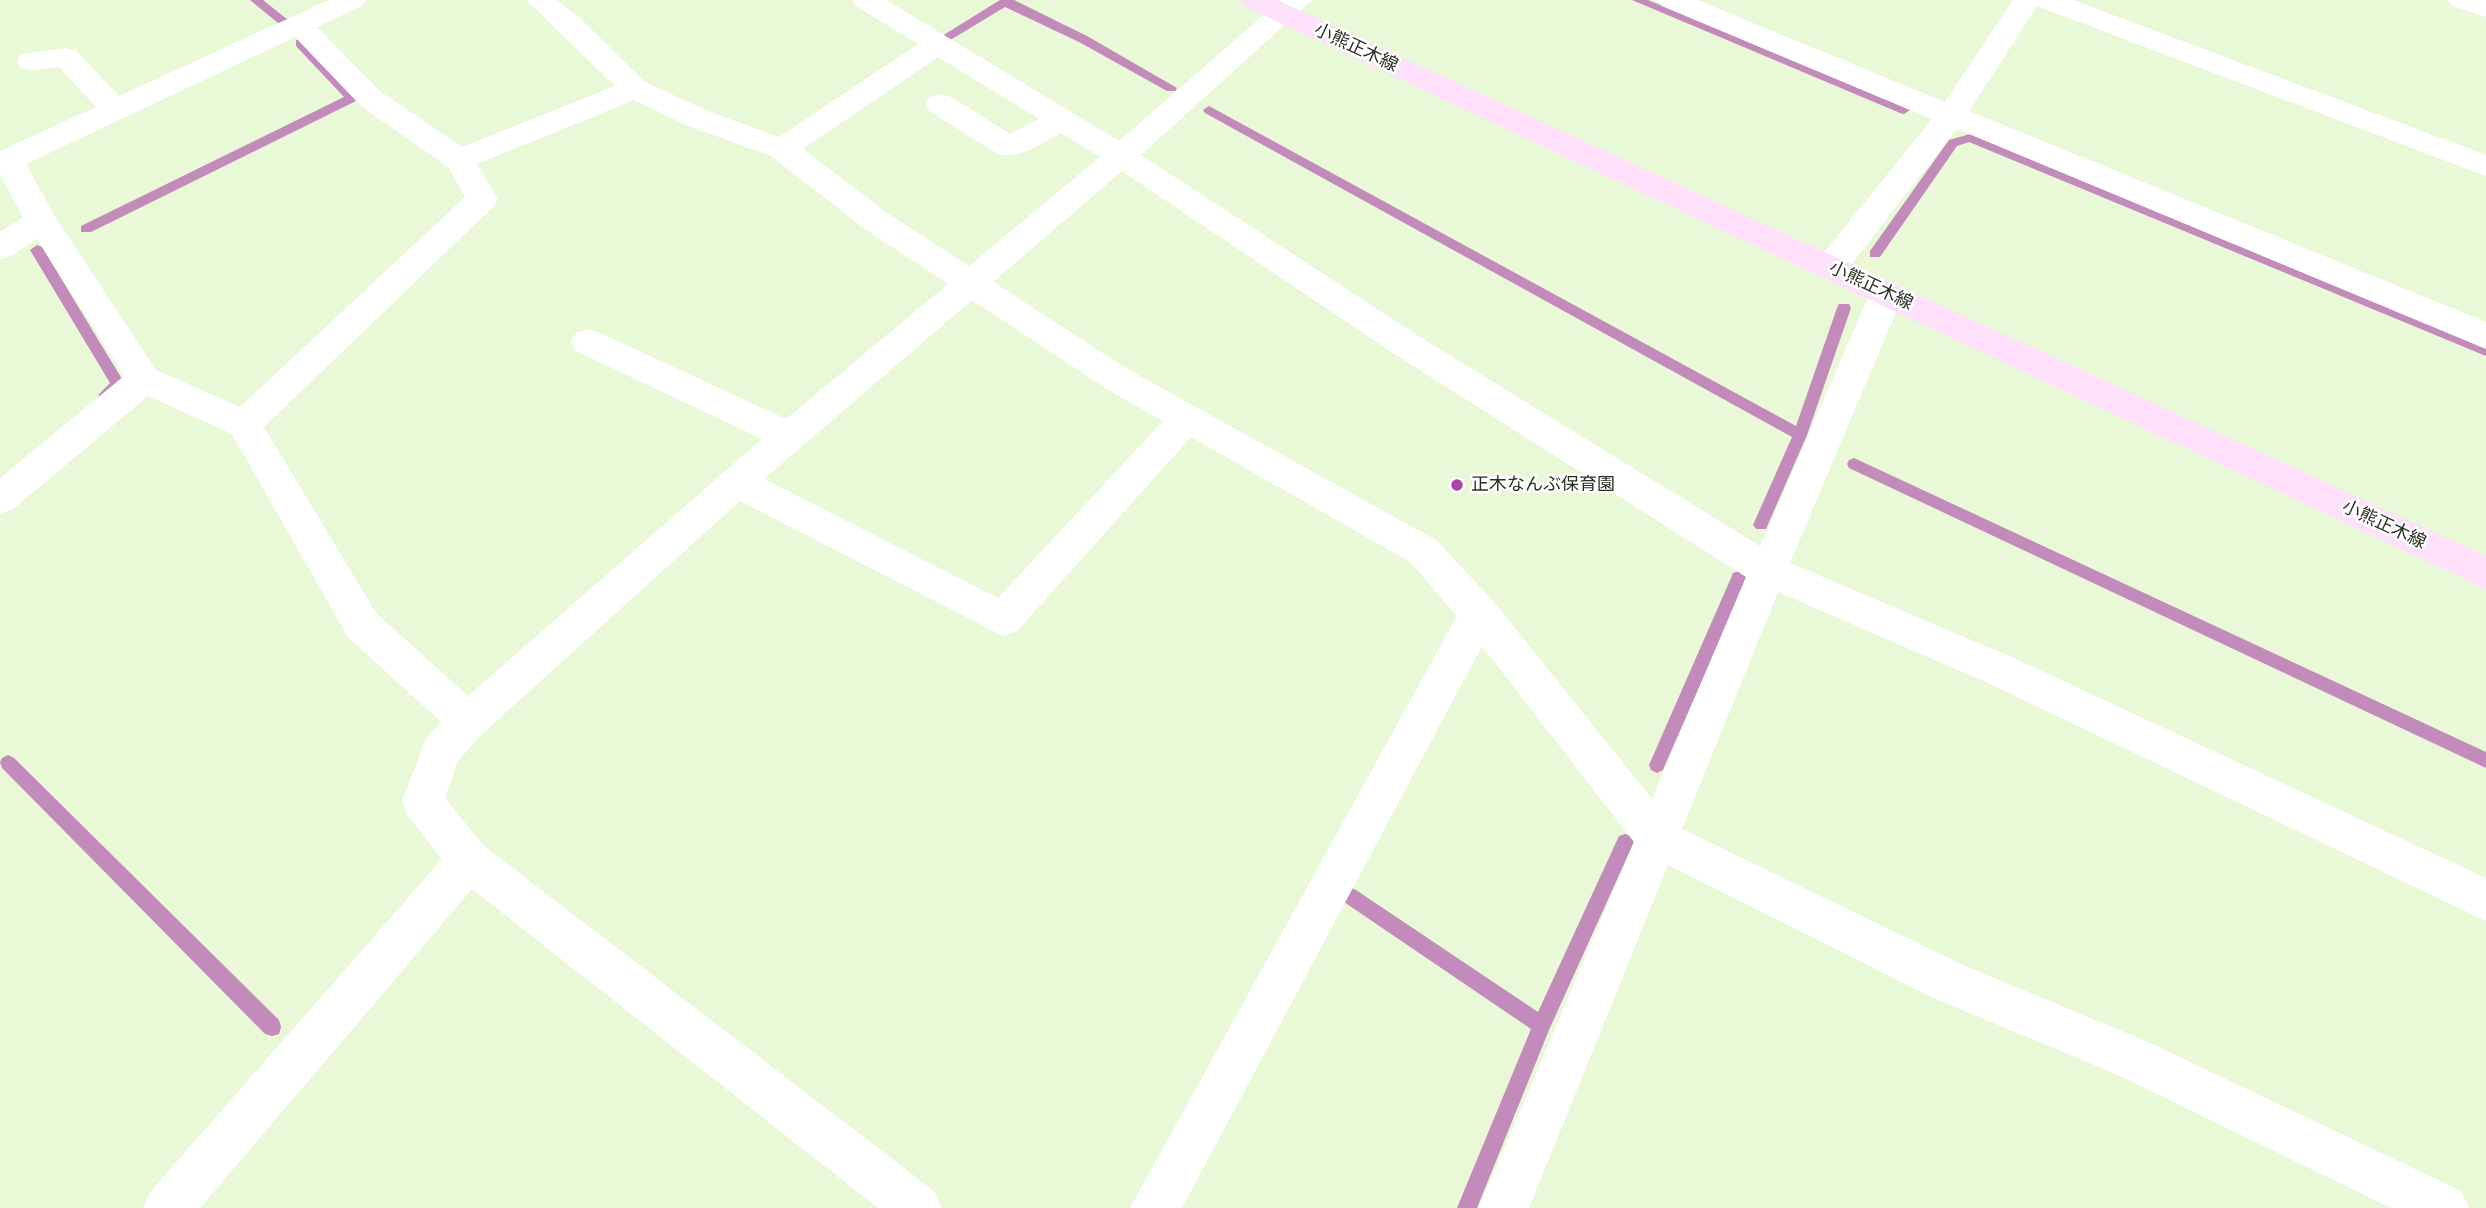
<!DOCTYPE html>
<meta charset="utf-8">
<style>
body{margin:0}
canvas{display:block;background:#e9f8d7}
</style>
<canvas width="2486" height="1208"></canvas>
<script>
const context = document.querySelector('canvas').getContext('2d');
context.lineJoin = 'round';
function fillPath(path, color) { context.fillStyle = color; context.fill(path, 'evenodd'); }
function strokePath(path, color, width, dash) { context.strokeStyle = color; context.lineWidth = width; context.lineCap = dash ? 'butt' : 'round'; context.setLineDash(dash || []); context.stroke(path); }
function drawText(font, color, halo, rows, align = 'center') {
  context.font = font + ' Bitter,"Noto Sans JP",serif'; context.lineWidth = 5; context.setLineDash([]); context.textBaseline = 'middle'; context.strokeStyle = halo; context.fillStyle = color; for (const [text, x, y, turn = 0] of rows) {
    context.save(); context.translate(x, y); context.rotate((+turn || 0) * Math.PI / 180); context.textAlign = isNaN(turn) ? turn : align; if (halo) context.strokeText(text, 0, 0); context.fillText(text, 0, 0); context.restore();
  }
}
const stream = new Path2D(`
 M250,0h13l25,20 -6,4 -4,-1z
 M1000,0h14l73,36 90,52 -2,3h-8l-88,-49 -74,-35 -53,32 -4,1 -6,-4z
 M1632,0h16l262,110 -6,4 -4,-1z
 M300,39l4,1 52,55v6l-265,131h-10v-6l263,-129 -48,-51v-6z
 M1209,106l587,320 41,-118 2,-4h10l2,4 -44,127 -41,94h-10l-3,-4 39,-88 -587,-324 -2,-3z
 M1970,134l516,211v11l-517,-214 -12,4 -77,111h-10v-6l79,-111z
 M37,245l5,2 83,137 -20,16 -7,-5 12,-12 -80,-133z
 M1854,458l632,294v16l-637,-300 -2,-4 2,-4z
 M1739,571l6,2 2,5 -82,187 -2,5 -6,3 -6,-3 -2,-5 82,-187 2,-5z
 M8,755l6,3 265,262 2,7 -2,7 -7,2 -7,-2 -263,-266 -2,-6 2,-4z
 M1625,834l6,2 3,6 -85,188 -72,178h-20l74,-179 -187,-127 -3,-6 3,-6 6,-3 6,3 182,122 81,-176z`);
const minor = new Path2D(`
 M329,0h37l-4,6 -45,21 64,65 81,55 153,-61 -89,-86h31l24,19 64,63 63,29 71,26 139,-93 -62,-38 -4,-6h34l233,141 162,-141h31l-171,155 279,182 340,209 110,-253 5,-8 12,-4 12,4 5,8 -114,270 226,96 470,219v43l-498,-238 -210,-91 -96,237 281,136 185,77 313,149 8,17h-78l-275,-134 -185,-77 -263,-132 -139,343h-50l155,-366 -152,-196 -300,562h-52l327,-592 -47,-54 -219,-125 -174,194 -14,5 -263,-135 -258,233 -24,27 -13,37 39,48 450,345 8,17h-64l-406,-319 -272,319h-57l8,-17 291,-332 -34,-43 -6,-14 24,-64 15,-16 -93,-85 -116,-203 -84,-38 -135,113 -13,5v-36l124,-102 -87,-137 -26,17 -11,3v-27l23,-15 -23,-43v-23l96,-44 -37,-40 -28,3 -10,-2 -4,-7 4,-7 45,-6 10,3 43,45zM295,37l66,69 87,61 17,30 -225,210 -84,-37 -102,-155 -28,-51zM938,57l101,62 -29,15 -59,-37 -11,-3 -11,3 -4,7 4,7 69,43c22,6 44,-11 63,-21l39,24 -131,109 -82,-53 -84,-64zM634,100l52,25 85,31 94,73 83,55 -162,135 -186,-86 -12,-4 -12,4 -5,9 5,9 186,88 -294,257 -92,-83 -112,-186 229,-220 5,-8 -21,-35zM1122,171l274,184 350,222 -94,222 -159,-198 -57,-61 -307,-170 -136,-88zM972,300l133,88 58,33 -165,177 -234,-119z
 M1658,0h39l248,102 68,-102h60l413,155v21l-449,-170 -68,105 517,211v27l-529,-220 -114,146 -12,4 -12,-4 -4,-8 4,-8 113,-140 -270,-113z
 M2448,0h38v17l-34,-11z`);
const secondary = new Path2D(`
 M1240,0h37l1209,556v33l-1242,-583z`);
const markers = [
 [1457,485,7,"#ad44a5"]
];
const streetNames = [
 ["小熊正木線",1356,48,25],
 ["小熊正木線",1871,286,25],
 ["小熊正木線",2384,525,25]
];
const poiNames = [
 ["正木なんぶ保育園",1471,485]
];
fillPath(stream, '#c28bbb');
fillPath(minor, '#fff');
fillPath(secondary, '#fee0fb');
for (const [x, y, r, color] of markers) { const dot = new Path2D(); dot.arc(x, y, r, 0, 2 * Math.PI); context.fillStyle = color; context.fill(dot); strokePath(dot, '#fff', 2.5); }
drawText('18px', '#2a2f23', '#fff', streetNames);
drawText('18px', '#2a2f23', '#fff', poiNames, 'left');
</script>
